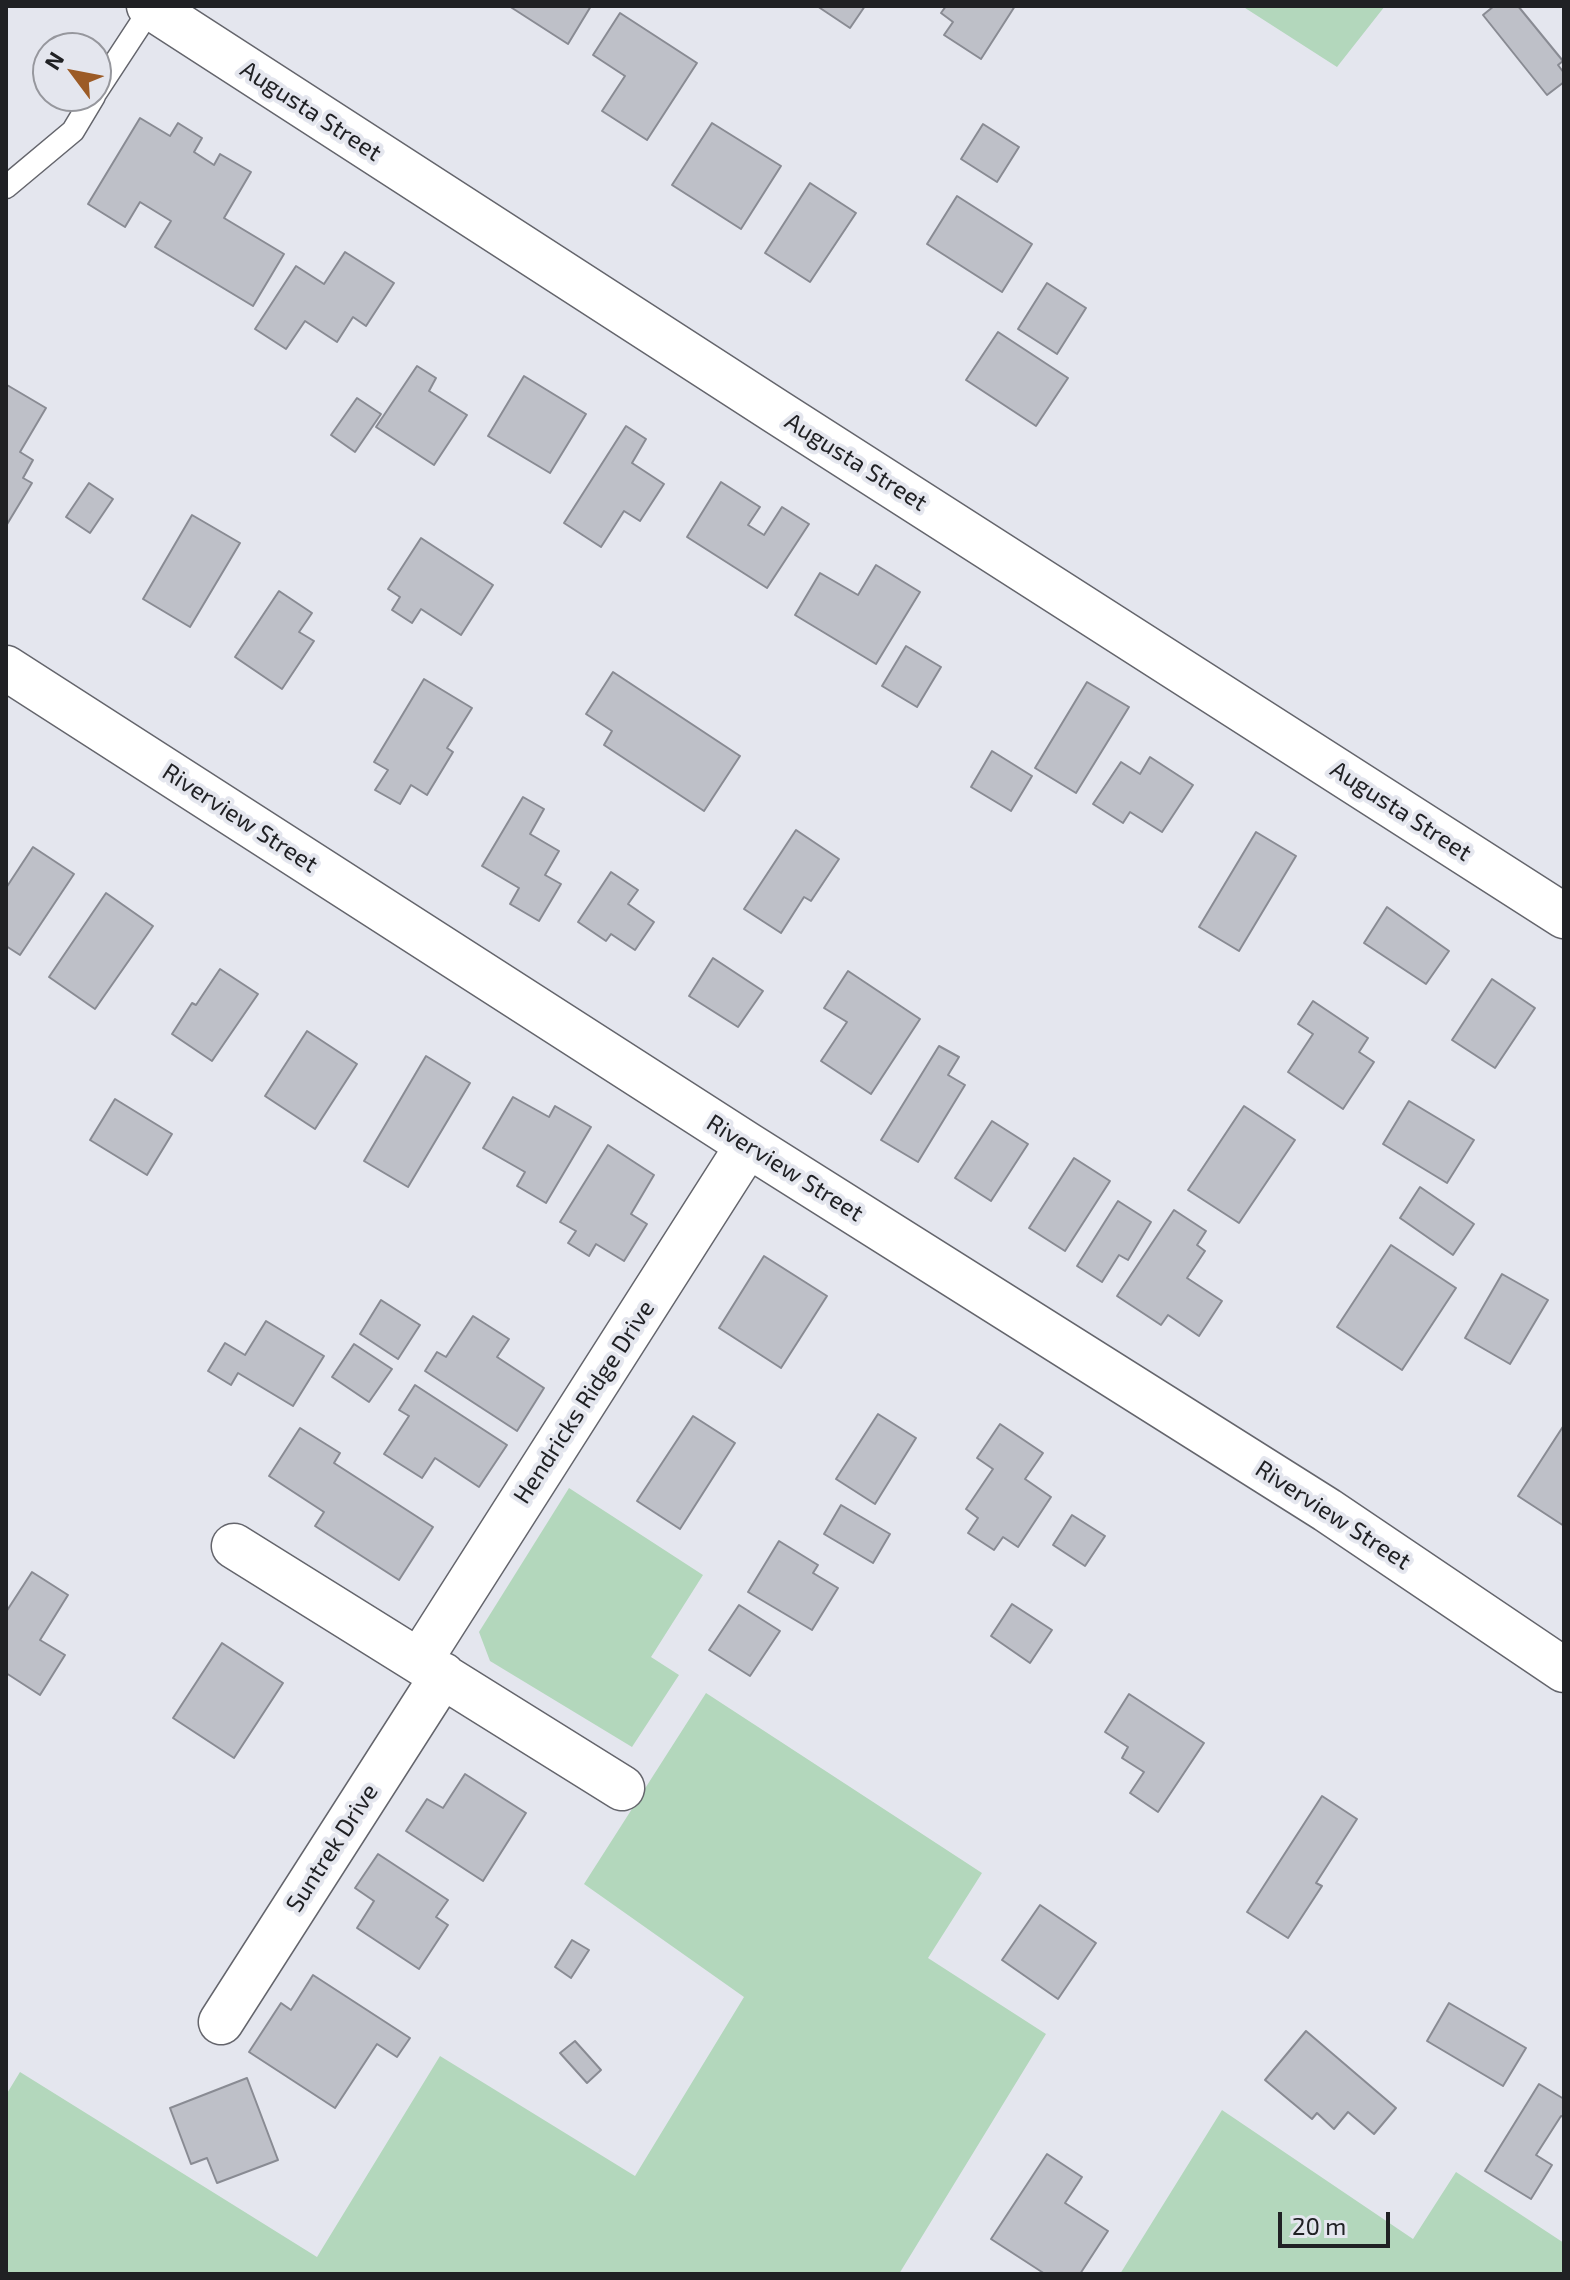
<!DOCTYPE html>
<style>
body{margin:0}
#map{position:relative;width:1570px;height:2280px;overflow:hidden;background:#e4e6ee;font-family:"Exo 2",sans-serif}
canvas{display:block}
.frame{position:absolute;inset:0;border:8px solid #202124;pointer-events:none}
.north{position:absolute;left:32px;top:32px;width:80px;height:80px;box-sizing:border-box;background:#e4e6ee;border:2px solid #96979d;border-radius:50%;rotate:302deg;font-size:22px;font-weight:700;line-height:32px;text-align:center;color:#202124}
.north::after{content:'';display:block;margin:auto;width:28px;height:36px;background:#9c5b26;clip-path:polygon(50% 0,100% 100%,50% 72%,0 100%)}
.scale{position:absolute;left:1278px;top:2212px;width:112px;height:36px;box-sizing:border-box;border:4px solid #202124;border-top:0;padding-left:10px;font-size:24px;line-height:28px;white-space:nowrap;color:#202124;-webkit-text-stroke:6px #e4e6ee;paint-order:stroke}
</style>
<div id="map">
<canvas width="1570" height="2280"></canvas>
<div class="frame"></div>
<div class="north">N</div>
<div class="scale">20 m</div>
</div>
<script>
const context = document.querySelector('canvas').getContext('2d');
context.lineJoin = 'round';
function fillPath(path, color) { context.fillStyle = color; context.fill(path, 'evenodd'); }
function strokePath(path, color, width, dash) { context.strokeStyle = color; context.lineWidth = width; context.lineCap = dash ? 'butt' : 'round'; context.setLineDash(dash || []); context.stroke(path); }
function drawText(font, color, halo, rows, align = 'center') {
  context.font = font + ' "Exo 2",sans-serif'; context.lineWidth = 8; context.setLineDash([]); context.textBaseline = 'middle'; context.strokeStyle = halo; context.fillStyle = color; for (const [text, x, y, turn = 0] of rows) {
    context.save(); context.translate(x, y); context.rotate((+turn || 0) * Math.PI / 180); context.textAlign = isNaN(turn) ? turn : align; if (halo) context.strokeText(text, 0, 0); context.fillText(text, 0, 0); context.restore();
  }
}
const green = new Path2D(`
 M1242,6h143l-48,61z
 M569,1488l134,87 -52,82 28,18 -47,72 -142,-86 -11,-29z
 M706,1693l276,180 -54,85 118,76 -147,240h-893v-179l14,-23 297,185 123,-201 195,120 109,-179 -160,-113z
 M1222,2110l191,129 43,-67 108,71v31h-444z`);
const building = new Path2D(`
 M509,6h82l-23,38z
 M817,6h48l-15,22z
 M946,6h69l-34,53 -37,-24 9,-13 -12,-9z
 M1494,6h24l45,55 -5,4 6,8v9l-17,13 -64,-80z
 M620,13l77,50 -50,77 -45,-29 23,-35 -32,-21z
 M140,118l30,18 8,-13 24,15 -8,14 20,13 6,-11 31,18 -27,46 60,36 -31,52 -98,-59 16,-26 -31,-19 -15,25 -37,-23z
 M712,123l69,43 -40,63 -69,-44z
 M983,124l36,23 -22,35 -36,-23z
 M810,183l46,30 -46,69 -45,-29z
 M957,196l75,48 -30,48 -75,-48z
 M345,252l49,31 -28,43 -13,-9 -16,25 -32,-21 -19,28 -31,-20 41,-63 28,18z
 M1047,283l39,25 -29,46 -39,-25z
 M998,332l70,46 -32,48 -70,-46z
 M417,366l19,12 -7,13 38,24 -33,50 -58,-38z
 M524,376l62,38 -36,59 -62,-37z
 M7,385l39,23 -26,44 13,8 -10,18 9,5 -26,43z
 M357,398l24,16 -26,38 -24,-17z
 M626,426l20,13 -14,24 32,21 -24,37 -16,-10 -23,36 -37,-24z
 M721,482l39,25 -12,18 16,10 18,-28 27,17 -42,64 -80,-51z
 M89,483l24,16 -23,34 -24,-16z
 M192,515l48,28 -50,84 -47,-28z
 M421,538l72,47 -32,50 -40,-26 -9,14 -20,-13 8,-13 -12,-8z
 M876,565l44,27 -44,72 -81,-49 25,-42 38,22z
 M279,591l33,22 -13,19 15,9 -32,48 -47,-32z
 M906,646l35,21 -24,40 -35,-21z
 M613,672l127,84 -36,55 -100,-66 8,-14 -26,-17z
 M424,679l48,29 -25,40 6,4 -26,43 -16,-10 -11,19 -25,-14 13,-20 -14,-8z
 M1087,682l42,25 -53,86 -41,-25z
 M992,751l40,25 -21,35 -40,-24z
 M1150,757l43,28 -31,47 -32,-20 -7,11 -30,-19 28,-42 19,12z
 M523,797l21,12 -14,25 29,17 -14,24 16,9 -22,37 -29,-17 9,-16 -37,-22z
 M796,830l43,29 -28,42 -7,-4 -23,36 -37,-24z
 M1256,832l40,24 -57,95 -40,-24z
 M33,847l41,27 -54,81 -14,-9v-58z
 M611,872l27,18 -10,14 26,18 -19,28 -24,-16 -5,7 -28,-19z
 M106,893l47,33 -58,83 -46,-32z
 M1387,907l62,44 -23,33 -62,-41z
 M713,958l50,33 -25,36 -49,-31z
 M220,969l38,25 -46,67 -40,-27 20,-31 4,2z
 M848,971l72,48 -49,75 -50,-33 26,-39 -23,-14z
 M1492,979l43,29 -40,60 -43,-28z
 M1313,1001l55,37 -9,14 15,10 -31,47 -55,-37 25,-38 -15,-10z
 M307,1031l50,33 -42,65 -50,-33z
 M939,1046l20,11 -11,18 17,10 -47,77 -37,-22z
 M426,1056l44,27 -62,104 -44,-26z
 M513,1097l36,20 6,-11 36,21 -45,76 -29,-17 8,-14 -42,-24z
 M115,1099l57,35 -25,41 -57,-35z
 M1409,1101l65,39 -27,43 -64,-39z
 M1244,1106l51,34 -56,83 -51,-33z
 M992,1121l36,23 -37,57 -36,-23z
 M608,1145l46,30 -23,39 16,10 -23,37 -28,-17 -7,12 -21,-13 8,-12 -16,-9z
 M1074,1158l36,23 -45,70 -36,-23z
 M1420,1187l54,37 -21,31 -53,-37z
 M1118,1201l33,21 -23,38 -9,-5 -17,27 -25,-16z
 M1174,1210l32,21 -9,14 8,6 -18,27 35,23 -23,35 -31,-21 -7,10 -44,-29z
 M1391,1245l65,43 -54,82 -65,-43z
 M764,1256l63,40 -46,72 -62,-40z
 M1502,1274l46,26 -38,64 -45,-26z
 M381,1300l39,25 -22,34 -38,-25z
 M473,1316l36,23 -12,18 47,31 -27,43 -92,-60 12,-19 9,5z
 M266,1321l58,35 -31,50 -55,-33 -7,12 -23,-14 17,-28 20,12z
 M354,1344l38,25 -23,33 -37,-25z
 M415,1385l92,60 -28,42 -44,-29 -13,20 -38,-24 25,-38 -10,-6z
 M878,1414l38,24 -41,66 -39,-25z
 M693,1416l42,27 -55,86 -43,-28z
 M1000,1424l43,29 -18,26 26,18 -33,50 -15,-10 -9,13 -26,-17 10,-15 -12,-9 27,-40 -16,-11z
 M1564,1425v101l-46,-30z
 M300,1428l40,25 -6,10 99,64 -34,53 -84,-54 9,-14 -55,-36z
 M841,1505l49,29 -17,29 -49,-29z
 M1072,1515l33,21 -20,30 -32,-21z
 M779,1541l39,24 -5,8 25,15 -26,42 -64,-38z
 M32,1572l36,23 -28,45 25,15 -25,40 -34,-22v-61z
 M1012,1604l40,26 -22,33 -39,-27z
 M739,1605l41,26 -30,45 -41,-26z
 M222,1643l61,40 -49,75 -61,-40z
 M1129,1694l75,49 -46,69 -28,-19 14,-21 -22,-14 6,-11 -23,-15z
 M465,1774l61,39 -43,68 -77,-50 21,-32 16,9z
 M1322,1796l35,23 -41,64 6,3 -34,52 -41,-26z
 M378,1854l70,46 -12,17 12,8 -29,44 -62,-41 17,-27 -19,-13z
 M1040,1905l56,38 -38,56 -56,-39z
 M572,1940l17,10 -18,28 -16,-11z
 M313,1975l97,63 -13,19 -20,-13 -42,64 -86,-56 32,-49 10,7z
 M1449,2003l77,45 -23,38 -76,-45z
 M1306,2031l90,77 -22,26 -26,-22 -14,17 -17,-16 -5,6 -47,-39z
 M575,2041l26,29 -14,13 -27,-30z
 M247,2078l31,82 -61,23 -10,-25 -16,6 -21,-56z
 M1539,2084l25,15v18l-3,-1 -25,39 16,10 -21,34 -46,-28z
 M1047,2154l35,23 -17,26 43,28 -28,43h-35l-54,-35z`);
const service = new Path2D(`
 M96,92l55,-84
 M6,187l67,-56 21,-35`);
const minor = new Path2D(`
 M149,6l628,406 787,504
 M6,668l742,477 579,365 237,160
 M234,1546l388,242
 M420,1660l328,-515
 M221,2022l222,-347`);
const streetNames = [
 ["Augusta Street",311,111,33],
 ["Augusta Street",856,462,32],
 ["Augusta Street",1401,811,33],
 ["Riverview Street",240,818,33],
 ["Riverview Street",785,1168,32],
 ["Hendricks Ridge Drive",584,1402,-57],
 ["Riverview Street",1333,1515,33],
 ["Suntrek Drive",332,1848,-57]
];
fillPath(green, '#b3d7bc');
fillPath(building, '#bec0c8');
strokePath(building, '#898b93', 2);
strokePath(service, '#64656c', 25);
strokePath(minor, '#64656c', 47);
strokePath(service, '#fff', 22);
strokePath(minor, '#fff', 44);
drawText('24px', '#202124', '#e4e6ee', streetNames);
</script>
